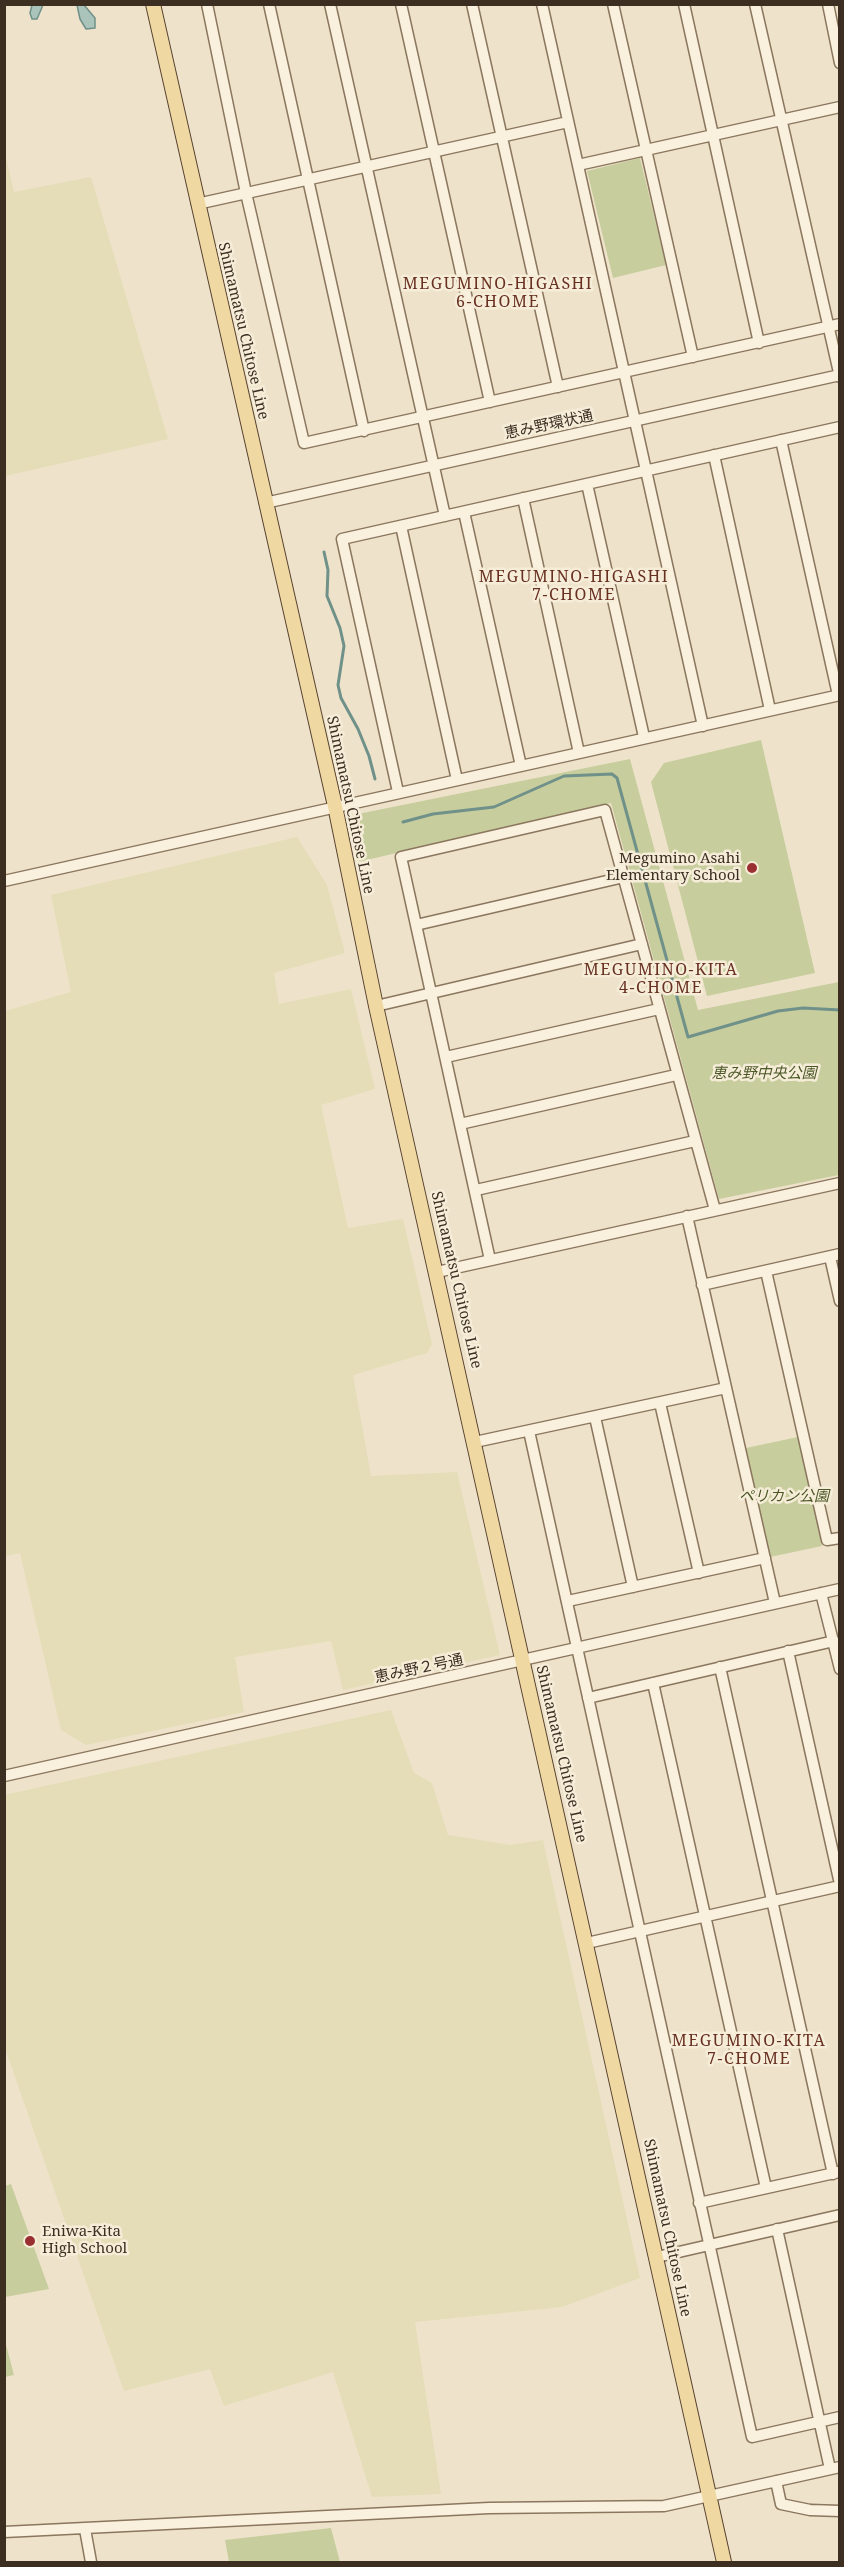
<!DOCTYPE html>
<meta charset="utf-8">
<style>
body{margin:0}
#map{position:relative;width:844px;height:2567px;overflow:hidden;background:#eee3ca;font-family:"Noto Serif",serif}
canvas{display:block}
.frame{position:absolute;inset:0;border:6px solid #3c2e21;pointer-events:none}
</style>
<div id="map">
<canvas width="844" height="2567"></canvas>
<div class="frame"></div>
</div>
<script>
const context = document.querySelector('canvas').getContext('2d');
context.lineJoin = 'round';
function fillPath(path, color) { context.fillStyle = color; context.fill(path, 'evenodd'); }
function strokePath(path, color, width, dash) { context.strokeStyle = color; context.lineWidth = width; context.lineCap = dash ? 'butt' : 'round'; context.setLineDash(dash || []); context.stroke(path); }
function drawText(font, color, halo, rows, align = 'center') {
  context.font = font + ' "Noto Serif","Noto Sans JP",serif'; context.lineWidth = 5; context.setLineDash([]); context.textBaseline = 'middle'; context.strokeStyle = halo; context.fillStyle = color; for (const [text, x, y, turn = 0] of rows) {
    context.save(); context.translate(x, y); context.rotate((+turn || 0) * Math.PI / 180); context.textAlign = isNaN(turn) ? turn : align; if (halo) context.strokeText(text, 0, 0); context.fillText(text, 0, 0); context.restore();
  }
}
const farmland = new Path2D(`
 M5,153l9,39 77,-15 77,262 -163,37z
 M297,837l30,48 18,68 -71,20 5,31 72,-15 24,100 -54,16 27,123 55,-9 29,125 -5,9 -74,22 18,101 86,-4 43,183 -157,35 -12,-49 -96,16 9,55 -158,33 -25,-15 -41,-177 -15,3v-545l66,-19 -20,-97z
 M391,1710l23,63 18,10 16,52 63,10 32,-5 97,438 -78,29 -147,15 26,172 -69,3 -39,-125 -109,34 -14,-37 -86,22 -119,-343 -1,-253z`);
const green = new Path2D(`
 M640,158l26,107 -53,13 -26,-107z
 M761,740l54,233 -108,23 -56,-214 13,-19z
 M630,759l68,251 141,-28v193l-120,24 -108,-396 -253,59 -10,-46z
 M798,1437l24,109 -52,11 -24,-109z
 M11,2184l38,105 -44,8v-111z
 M4,2337l10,38 -9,2h-1z
 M331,2528l9,34h-111l-4,-22z`);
const water = new Path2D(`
 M32,5h11l-6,14h-5l-2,-6z
 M77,5h7l11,13v10l-9,1 -6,-10z`);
const stream = new Path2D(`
 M324,552l4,18 -1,26 13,32 4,18 -6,39 3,13 17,31 11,27 6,23
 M403,822l30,-8 61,-7 70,-31 48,-2 5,4 71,259 90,-26 25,-3 37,2`);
const minor = new Path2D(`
 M207,4l39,189 58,250 536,-119
 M269,4l95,427
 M330,4l115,512
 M401,4l89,398
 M472,4l86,383
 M542,4l161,722
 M613,4l80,353
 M684,4l75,339
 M755,4l85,373
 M828,4l12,59
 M578,165l262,-58
 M197,204l371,-82
 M781,440l57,255
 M714,455l56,255
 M587,484l57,253
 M523,498l56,255
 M265,503l575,-128
 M464,512l57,254
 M401,526l56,254
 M398,792l-56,-253 498,-112
 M4,881l836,-186
 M416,925l208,-48
 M376,1006l266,-62
 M446,1057l213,-48
 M460,1124l216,-49
 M476,1190l219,-49
 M687,1216l88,387
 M830,1257l10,44
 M490,1260l-89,-403 204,-47 110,400
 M766,1271l61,269 13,-2
 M437,1272l403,-89
 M702,1285l138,-31
 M660,1403l39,170
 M595,1417l38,170
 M529,1431l223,1006 88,-20
 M475,1442l251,-54
 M821,1593l19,76
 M568,1601l197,-43
 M788,1651l52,233
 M720,1667l113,507
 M653,1683l113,505
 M588,1698l246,-57
 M4,1776l836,-187
 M587,1943l253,-57
 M699,2203l140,-31
 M777,2229l53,240
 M657,2257l183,-42
 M776,2481l5,23 29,6 30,1
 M85,2529l6,33
 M4,2532l485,-24 175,-2 176,-39`);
const major = new Path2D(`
 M153,4l182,802 41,200 348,1556`);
const markers = [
 [752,868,6,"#992f30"],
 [30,2241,6,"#992f30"]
];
const streetNames = [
 ["Shimamatsu Chitose Line",243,331,77],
 ["恵み野環状通",549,425,-12],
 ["Shimamatsu Chitose Line",350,805,78],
 ["Shimamatsu Chitose Line",456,1280,77],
 ["恵み野２号通",419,1669,-12],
 ["Shimamatsu Chitose Line",561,1754,77],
 ["Shimamatsu Chitose Line",667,2228,78]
];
const poiNames = [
 ["Megumino Asahi",740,859],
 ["Elementary School",740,876],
 ["Eniwa-Kita",42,2232,"left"],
 ["High School",42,2249,"left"]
];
const parkNames = [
 ["恵み野中央公園",764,1074],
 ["ペリカン公園",784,1497]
];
const neighbourhoodNames = [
 ["MEGUMINO-HIGASHI",498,284],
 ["6-CHOME",498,302],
 ["MEGUMINO-HIGASHI",574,577],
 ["7-CHOME",574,595],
 ["MEGUMINO-KITA",661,970],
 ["4-CHOME",661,988],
 ["MEGUMINO-KITA",749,2041],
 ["7-CHOME",749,2059]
];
fillPath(farmland, '#e4ddb7');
fillPath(green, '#c7cd9d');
fillPath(water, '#aac3bb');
strokePath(water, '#709189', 1.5);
strokePath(stream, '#709189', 3);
strokePath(minor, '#8b765e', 13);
strokePath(major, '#594432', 16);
strokePath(minor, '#f9f0dd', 10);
strokePath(major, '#f0d8a3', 14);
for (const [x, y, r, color] of markers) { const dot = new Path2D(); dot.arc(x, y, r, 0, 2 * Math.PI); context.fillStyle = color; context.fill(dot); strokePath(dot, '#f6edd9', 2); }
drawText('15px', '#3c2e21', '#f6edd9', streetNames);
drawText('15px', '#3c2e21', '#f6edd9', poiNames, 'right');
drawText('italic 15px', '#4c5828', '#f6edd9', parkNames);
context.letterSpacing = '1.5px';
drawText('16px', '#683021', '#f6edd9', neighbourhoodNames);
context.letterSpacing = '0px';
</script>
